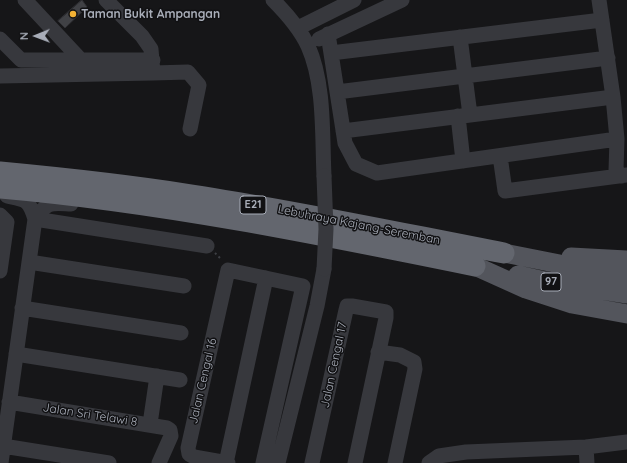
<!DOCTYPE html>
<style>
body{margin:0}
#map{position:relative;width:627px;height:463px;overflow:hidden;background:#161618;font-family:Quicksand,sans-serif}
canvas{display:block}
.north{position:absolute;left:16px;top:16px;width:40px;height:40px;-webkit-text-stroke:3px #111113;paint-order:stroke;rotate:269deg;font-size:11px;font-weight:700;line-height:16px;text-align:center;color:#a8adb8}
.north::after{content:'';display:block;margin:auto;width:14px;height:18px;background:#a8adb8;clip-path:polygon(50% 0,100% 100%,50% 72%,0 100%)}
</style>
<div id="map">
<canvas width="627" height="463"></canvas>
<div class="north">N</div>
</div>
<script>
const context = document.querySelector('canvas').getContext('2d');
context.lineJoin = 'round';
function fillPath(path, color) { context.fillStyle = color; context.fill(path, 'evenodd'); }
function strokePath(path, color, width, dash) { context.strokeStyle = color; context.lineWidth = width; context.lineCap = dash ? 'butt' : 'round'; context.setLineDash(dash || []); context.stroke(path); }
function drawText(font, color, halo, rows, align = 'center') {
  context.font = font + ' Quicksand,sans-serif'; context.lineWidth = 3; context.setLineDash([]); context.textBaseline = 'middle'; context.strokeStyle = halo; context.fillStyle = color; for (const [text, x, y, turn = 0] of rows) {
    context.save(); context.translate(x, y); context.rotate((+turn || 0) * Math.PI / 180); context.textAlign = isNaN(turn) ? turn : align; if (halo) context.strokeText(text, 0, 0); context.fillText(text, 0, 0); context.restore();
  }
}
const building = new Path2D(`
 M82,0l5,7 -22,21 -7,-7z`);
const path = new Path2D(`
 M215,253l7,7`);
const minor = new Path2D(`
 M25,0l56,60
 M273,0c13,13 27,29 35,46 17,38 14,89 16,130
 M599,0l14,97 4,42 -1,31 6,6
 M298,28l56,-28
 M328,34l17,109 11,21 21,9 240,-34
 M460,37l10,78
 M0,39l21,21h132
 M319,39l83,-39
 M331,53l271,-33
 M153,73l35,-1 11,13 -9,44
 M0,76l153,-3 -2,-24 -9,-13 -36,-36
 M337,92l271,-34
 M458,116l5,45
 M343,131l270,-34
 M500,156l5,35 122,-16
 M0,215l7,7 -7,49
 M35,219l172,27
 M35,219c13,-18 15,-16 36,-15
 M29,262l155,24
 M22,308l159,25
 M378,352l22,3 14,7 1,7 -20,94
 M16,354l164,26
 M9,402l158,26 3,2 1,6 -12,27
 M150,424l7,-48
 M3,446l106,17
 M586,447l1,16
 M1,463l34,-244c-6,-20 -9,-19 -28,-23
 M226,463l40,-185
 M228,463l-34,-6 -5,-3 -1,-6 40,-178 75,16 -40,177
 M278,463l39,-157 7,-37
 M312,463l34,-153 1,-4h5l34,6v6l-31,145
 M429,463l10,-7 27,-4 120,-5 41,-5`);
const major = new Path2D(`
 M504,253l96,19 27,4
 M571,257l56,3
 M475,266l51,23 46,15 55,10
 M518,275l27,6 82,13`);
const highway = new Path2D(`
 M0,172c64,6 128,13 192,23 105,16 208,38 312,58
 M0,188c160,14 318,46 475,78`);
const minorBridge = new Path2D(`
 M324,269l2,-40 -2,-53`);
const markers = [
 [73,14,4,"#f2b134"]
];
const shields = [
 [253,205,26],
 [551,282,20]
];
const shieldNames = [
 ["E21",253,205],
 ["97",551,282]
];
const poiNames = [
 ["Taman Bukit Ampangan",81,14]
];
const streetNames = [
 ["Lebuhraya Kajang-Seremban",359,225,11],
 ["Jalan Cengal 17",334,365,-78],
 ["Jalan Cengal 16",203,381,-77],
 ["Jalan Sri Telawi 8",90,415,9]
];
fillPath(building, '#404145');
strokePath(building, '#303034', 1);
strokePath(path, '#3d3f44', 2, [2, 3]);
strokePath(minor, '#37383d', 15);
strokePath(major, '#53555c', 19);
strokePath(highway, '#63666e', 21);
strokePath(minorBridge, '#37383d', 15);
for (const [x, y, r, color] of markers) { const dot = new Path2D(); dot.arc(x, y, r, 0, 2 * Math.PI); context.fillStyle = color; context.fill(dot); strokePath(dot, '#111113', 1.5); }
for (const [x, y, w] of shields) { const box = new Path2D(); box.roundRect(x - w / 2, y - 9, w, 18, 3); context.fillStyle = '#111113'; context.fill(box); strokePath(box, '#a8adb8', 1); }
drawText('bold 11px', '#a8adb8', null, shieldNames);
drawText('bold 12px', '#a8adb8', '#111113', poiNames, 'left');
drawText('12px', '#a8adb8', '#111113', streetNames);
</script>
